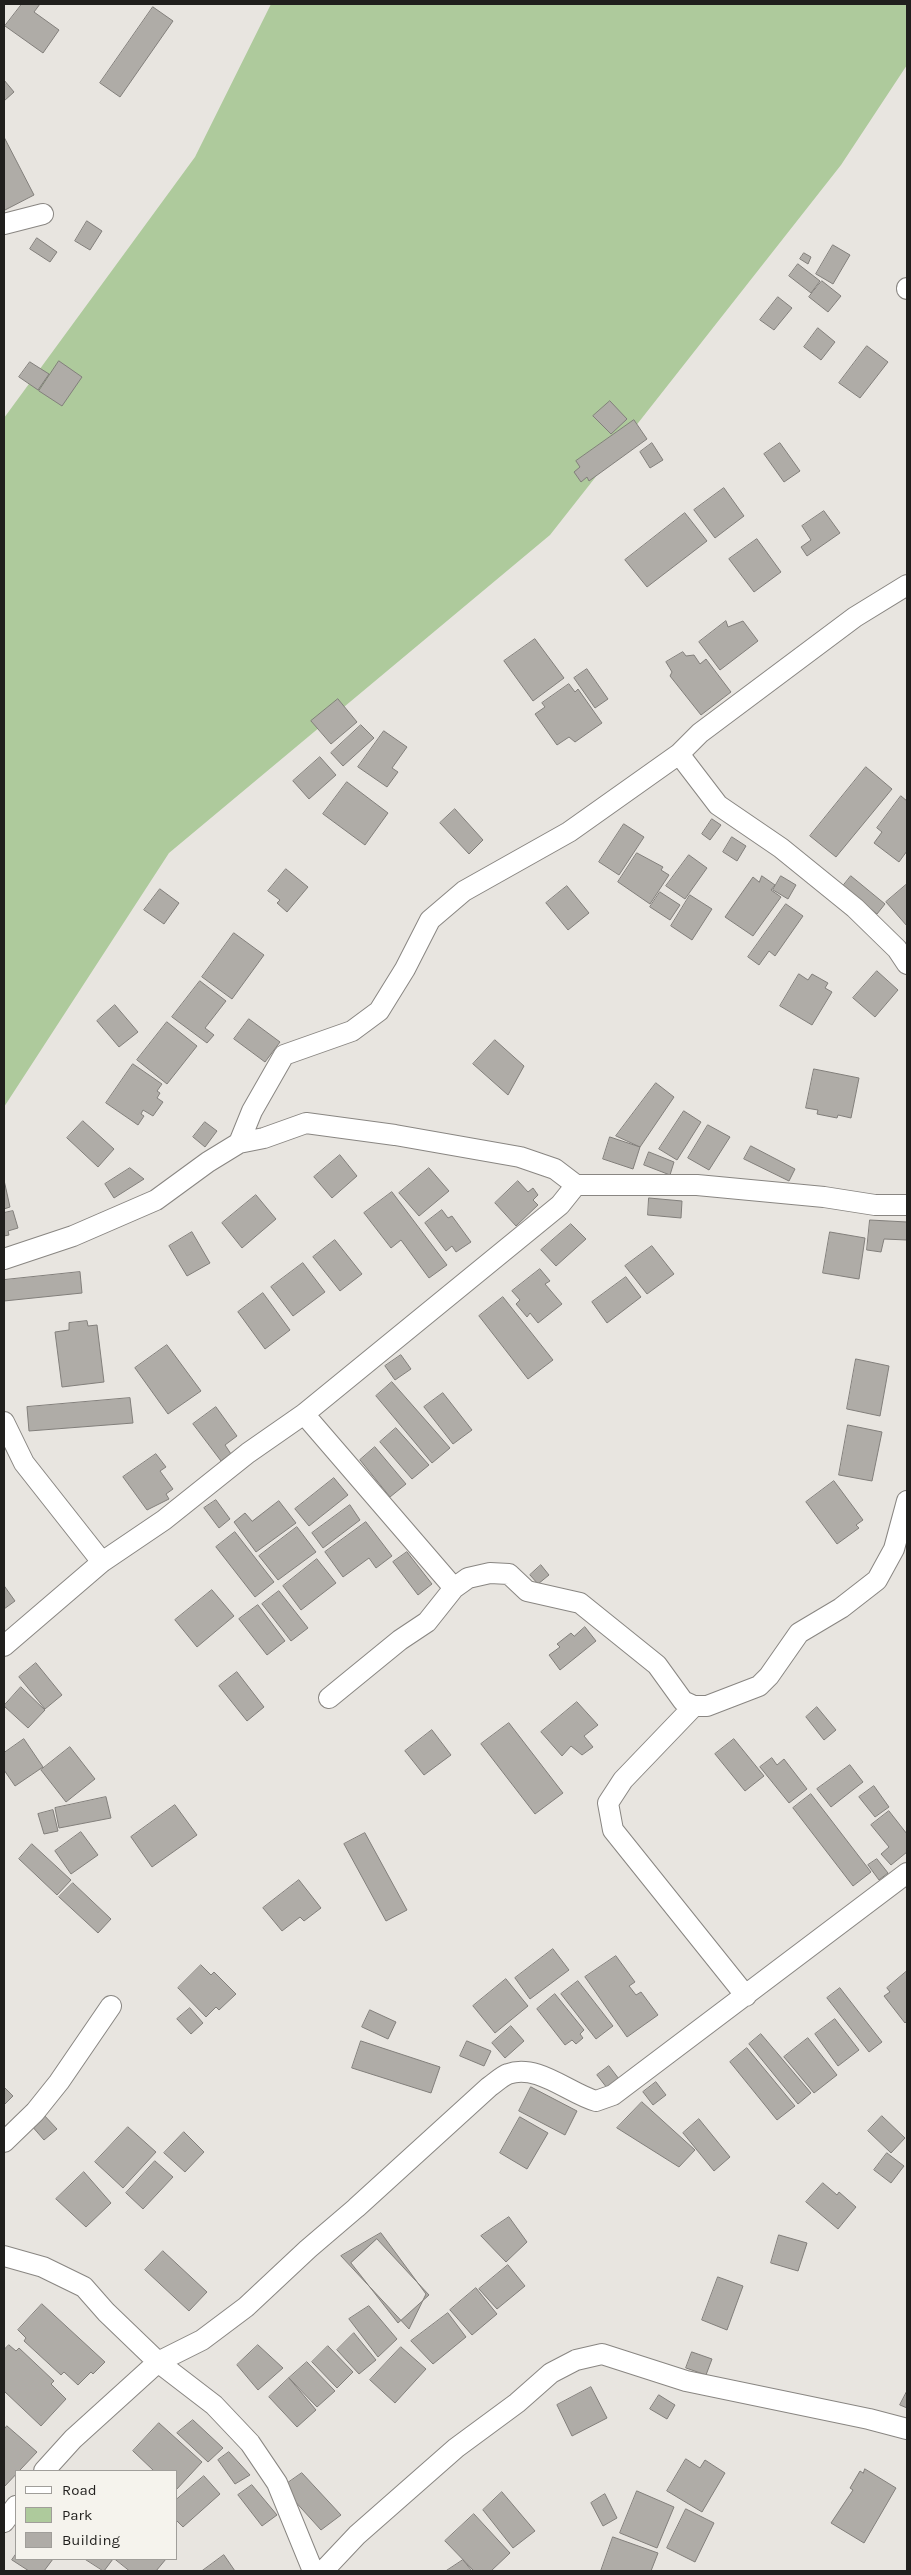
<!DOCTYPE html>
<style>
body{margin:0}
#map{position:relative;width:911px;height:2575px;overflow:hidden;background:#e8e5e0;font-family:Karla,sans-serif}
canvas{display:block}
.frame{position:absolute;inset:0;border:5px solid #201f1d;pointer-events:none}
.legend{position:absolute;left:15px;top:2470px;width:162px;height:90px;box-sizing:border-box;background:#f5f3ed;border:1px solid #a09e9a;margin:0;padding:6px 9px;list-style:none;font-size:15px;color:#201f1d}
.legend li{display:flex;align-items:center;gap:10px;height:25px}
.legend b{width:25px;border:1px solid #a09e9a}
</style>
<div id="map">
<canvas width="911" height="2575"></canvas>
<div class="frame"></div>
<ul class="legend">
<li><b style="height:6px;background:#fff"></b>Road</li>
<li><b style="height:14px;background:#aeca9c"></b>Park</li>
<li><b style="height:14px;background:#afaca7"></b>Building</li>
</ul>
</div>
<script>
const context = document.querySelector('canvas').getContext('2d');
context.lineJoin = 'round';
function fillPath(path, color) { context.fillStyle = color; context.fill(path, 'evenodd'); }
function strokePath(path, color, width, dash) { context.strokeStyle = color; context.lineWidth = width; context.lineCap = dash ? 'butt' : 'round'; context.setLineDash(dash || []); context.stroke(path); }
const green = new Path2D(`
 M271,4h636v61l-66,100 -291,370 -381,318 -165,254v-689l191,-261z`);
const building = new Path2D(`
 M22,4h18l-6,8 25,18 -16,23 -38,-27z
 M153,7l20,14 -53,76 -20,-14z
 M4,80l10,12 -10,9z
 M4,137l30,58 -29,15 -1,-2z
 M87,221l15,10 -12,19 -15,-9z
 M37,238l20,14 -7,10 -20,-13z
 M833,245l17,10 -17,29 -17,-10z
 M804,253l7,4 -3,7 -8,-5z
 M798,264l22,17 -9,12 -22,-17z
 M822,281l19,15 -13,16 -19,-15z
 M778,297l14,11 -18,22 -14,-10z
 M818,328l17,14 -14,18 -17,-13z
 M867,346l21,16 -28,36 -21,-15z
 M59,361l23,16 -20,29 -23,-15z
 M30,362l19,12 -11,16 -19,-13z
 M610,401l17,18 -16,15 -18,-18z
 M634,420l13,19 -58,42 -2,-4 -6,5 -7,-10 6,-5 -4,-6z
 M652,443l11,17 -13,8 -10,-16z
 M780,443l20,28 -16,11 -20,-28z
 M724,488l20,28 -29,22 -21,-28z
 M824,511l16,22 -33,23 -6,-9 10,-7 -9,-14z
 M685,513l22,28 -60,46 -22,-27z
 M757,539l24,33 -27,20 -25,-33z
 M726,621l2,6 15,-6 15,20 -38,29 -21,-28z
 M535,639l29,39 -31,23 -29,-40z
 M683,652l3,4 8,-1 6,9 6,-5 25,33 -30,23 -31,-39 2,-4 -6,-10z
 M587,669l21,30 -13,9 -21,-30z
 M569,684l6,8 3,-3 24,34 -27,19 -6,-5 -12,8 -22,-31 10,-7 -3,-4z
 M338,699l19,23 -26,22 -20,-23z
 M361,725l13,13 -31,28 -12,-13z
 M384,731l23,16 -15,21 6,4 -11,15 -29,-20z
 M320,757l16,18 -27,24 -16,-18z
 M866,767l26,22 -56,68 -26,-21z
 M347,782l41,31 -23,32 -42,-31z
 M901,796l6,5v50l-8,11 -25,-19 8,-11 -5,-4z
 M455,809l28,31 -14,14 -29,-31z
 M712,819l9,6 -11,15 -8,-6z
 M624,824l20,13 -25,38 -20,-13z
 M732,837l14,9 -9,15 -14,-9z
 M637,853l26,14 -2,3 8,5 -19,29 -32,-22z
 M689,855l18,13 -22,31 -19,-13z
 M286,869l22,18 -21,25 -10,-9 3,-3 -12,-9z
 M762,876l13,9 -4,5 10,7 -28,39 -28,-19 28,-40 6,5z
 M781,876l15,9 -8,14 -15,-9z
 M851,876l34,28 -8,10 -34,-28z
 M907,884v42l-21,-24z
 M567,886l22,27 -21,17 -22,-27z
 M160,889l19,14 -15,21 -20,-14z
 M660,892l20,13 -10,15 -20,-13z
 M690,895l22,14 -20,31 -21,-14z
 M786,904l17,12 -28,40 -6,-5 -10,14 -11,-8z
 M234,933l30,22 -32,44 -30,-22z
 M877,971l21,19 -23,27 -22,-19z
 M799,974l9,6 4,-6 16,9 -3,5 7,4 -20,33 -32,-19z
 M200,981l26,20 -21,27 9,7 -7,8 -35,-26z
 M115,1005l23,27 -19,15 -22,-26z
 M249,1019l31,23 -15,20 -31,-23z
 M167,1022l30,24 -30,38 -30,-24z
 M495,1040l29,26 -16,29 -35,-31z
 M133,1064l29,20 -5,7 3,2 -3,5 6,4 -10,14 -10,-6 -2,4 3,2 -6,9 -32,-22z
 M814,1069l45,9 -8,40 -13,-3 -1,3 -20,-4 1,-4 -12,-2z
 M656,1083l18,14 -34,50 -24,-11z
 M684,1111l17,11 -24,38 -18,-11z
 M83,1121l31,28 -16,18 -31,-29z
 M205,1122l12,9 -12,16 -12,-10z
 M708,1125l22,12 -21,33 -21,-12z
 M610,1137l30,10 -7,22 -30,-10z
 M751,1146l44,23 -6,12 -45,-22z
 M649,1152l25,10 -4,13 -26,-10z
 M340,1155l17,21 -25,22 -18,-21z
 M130,1168l14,11 -30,19 -9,-14z
 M429,1168l20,23 -30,25 -20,-23z
 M4,1180l6,27 -6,2z
 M518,1181l10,11 5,-4 5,7 -5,5 5,5 -22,21 -21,-23z
 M392,1192l55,73 -18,13 -28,-38 -10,8 -27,-35z
 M256,1195l20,24 -34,29 -20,-25z
 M649,1198l33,3 -1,17 -33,-3z
 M442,1210l6,8 4,-2 19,26 -15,10 -4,-6 -6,5 -21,-28z
 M13,1211l5,17 -10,3 1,4 -5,1v-23z
 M870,1220l37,2v18l-23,-1 -3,13 -14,-2z
 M571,1224l15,15 -30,27 -15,-16z
 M192,1232l18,31 -23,13 -18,-30z
 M830,1232l35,6 -6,41 -36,-6z
 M335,1240l27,34 -22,17 -27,-34z
 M652,1246l22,28 -27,20 -22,-28z
 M303,1263l22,29 -32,24 -22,-29z
 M540,1269l10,12 -5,3 17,20 -24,19 -8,-10 -3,4 -11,-13 4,-4 -8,-9z
 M80,1272l2,21 -78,8v-21z
 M626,1277l15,20 -34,26 -15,-21z
 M263,1293l27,37 -25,19 -27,-37z
 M503,1297l50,63 -25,19 -49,-63z
 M87,1321l1,5 9,-1 7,57 -42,5 -7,-55 14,-2v-7z
 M167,1345l34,46 -33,23 -33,-46z
 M401,1355l10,14 -16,11 -10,-14z
 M856,1359l33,7 -9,50 -33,-7z
 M392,1382l58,66 -18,15 -56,-67z
 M443,1393l29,37 -19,14 -29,-37z
 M130,1398l3,25 -104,8 -2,-24z
 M216,1407l21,29 -12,9 6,9 -10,7 -28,-37z
 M848,1425l34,7 -10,49 -33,-6z
 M396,1428l33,37 -17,14 -32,-37z
 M375,1447l31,37 -16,13 -30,-37z
 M156,1454l10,13 -6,4 13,18 -7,5 3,5 -22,11 -24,-33z
 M334,1478l14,17 -39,31 -14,-17z
 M834,1481l29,39 -7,5 3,3 -22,16 -31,-42z
 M216,1500l14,19 -11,9 -15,-20z
 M279,1501l17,22 -40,29 -22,-30 11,-9 7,8z
 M350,1505l10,15 -37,28 -11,-15z
 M366,1522l26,34 -16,12 -7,-10 -26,19 -18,-25z
 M297,1527l19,25 -38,28 -19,-24z
 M235,1532l39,50 -19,15 -39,-50z
 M407,1552l25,32 -14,11 -25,-33z
 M317,1559l19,24 -35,27 -18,-24z
 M541,1565l8,10 -11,9 -8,-9z
 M5,1587l10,14 -11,8v-21z
 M212,1590l22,26 -37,31 -22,-27z
 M279,1591l29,37 -17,13 -29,-37z
 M258,1605l27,36 -18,14 -28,-36z
 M585,1627l11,14 -36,29 -11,-15 11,-8 -3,-3 14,-11 3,3z
 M36,1663l26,32 -17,14 -26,-32z
 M237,1672l27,35 -17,14 -28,-35z
 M21,1687l24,23 -17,18 -24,-22z
 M577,1702l21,23 -14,11 9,11 -11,8 -11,-9 -9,10 -21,-24z
 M817,1707l19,23 -12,10 -18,-23z
 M509,1723l54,70 -28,21 -54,-70z
 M432,1730l19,25 -27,20 -19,-24z
 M24,1739l19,28 -28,19 -11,-16v-17z
 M734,1739l30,37 -19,15 -30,-37z
 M70,1747l25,32 -29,23 -25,-32z
 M772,1758l5,7 7,-6 23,30 -18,14 -29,-36z
 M850,1765l13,17 -32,25 -14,-18z
 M874,1786l15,21 -14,10 -16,-20z
 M811,1794l60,78 -18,14 -60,-78z
 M106,1797l5,21 -52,10 -4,-20z
 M175,1805l22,30 -45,32 -21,-30z
 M53,1810l5,21 -14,3 -6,-20z
 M889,1811l18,23v18l-16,13 -10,-11 8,-7 -18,-22z
 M81,1832l17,23 -27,19 -16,-23z
 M365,1833l42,77 -21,11 -42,-77z
 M32,1844l39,36 -14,15 -38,-36z
 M877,1859l11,14 -9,7 -11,-15z
 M299,1880l22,28 -17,13 -4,-4 -18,14 -19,-23z
 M73,1883l38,36 -13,14 -39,-36z
 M553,1949l16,21 -39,29 -15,-21z
 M616,1956l19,26 -6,4 7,9 5,-3 17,23 -31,22 -42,-60z
 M201,1965l10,10 3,-3 22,22 -17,16 -3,-3 -10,10 -28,-29z
 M907,1971v50l-2,2 -21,-27 6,-4 -3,-4z
 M506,1979l22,27 -33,27 -22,-27z
 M578,1981l35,45 -17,13 -35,-45z
 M840,1988l42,54 -13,10 -42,-54z
 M555,1994l29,36 -4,4 3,4 -7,6 -4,-4 -7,5 -28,-36z
 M190,2008l13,15 -12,11 -14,-15z
 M370,2010l26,12 -8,17 -26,-12z
 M835,2019l24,31 -21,16 -23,-32z
 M511,2026l13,15 -19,17 -13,-15z
 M761,2034l50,59 -13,11 -49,-60z
 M808,2038l29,37 -23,18 -30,-36z
 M361,2041l79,26 -9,26 -79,-25z
 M467,2041l24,10 -7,15 -24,-10z
 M747,2048l48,58 -18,14 -47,-58z
 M609,2066l10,13 -12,9 -10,-13z
 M656,2082l10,13 -13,10 -10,-13z
 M4,2087l9,9 -9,9z
 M531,2087l46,24 -12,24 -46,-24z
 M642,2102l53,48 -16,17 -62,-39z
 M43,2114l14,15 -13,11 -13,-15z
 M882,2116l23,22 -14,15 -23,-22z
 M520,2117l28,16 -21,36 -27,-16z
 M699,2119l31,38 -16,14 -31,-38z
 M128,2127l28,25 -33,36 -28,-26z
 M184,2132l20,20 -19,20 -21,-19z
 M887,2153l17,13 -13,17 -17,-13z
 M155,2161l18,16 -30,32 -17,-16z
 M84,2172l27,31 -25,24 -30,-28z
 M823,2183l14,12 2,-3 17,15 -18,22 -32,-27z
 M509,2217l18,25 -21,20 -25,-26z
 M381,2233l45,61 -17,35 -68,-73z
 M779,2235l28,8 -9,28 -27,-8z
 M377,2239l52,56 -31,28 -47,-60z
 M163,2251l44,41 -18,19 -44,-41z
 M508,2265l17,21 -28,23 -18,-20z
 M718,2277l25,9 -16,44 -25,-10z
 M476,2288l21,26 -25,21 -22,-25z
 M42,2304l63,58 -12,12 -2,-2 -13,13 -14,-13 -3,3 -37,-34 2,-3 -8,-8z
 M369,2306l28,33 -19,18 -29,-38z
 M448,2313l18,24 -33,27 -22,-23z
 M354,2333l22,27 -17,14 -22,-24z
 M9,2345l7,6 3,-3 35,33 -3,3 15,15 -25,27 -37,-35v-41z
 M258,2345l25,23 -25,22 -21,-25z
 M328,2346l25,26 -16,16 -25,-26z
 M401,2347l25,22 -31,34 -25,-23z
 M692,2352l20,7 -6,16 -20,-7z
 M307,2362l28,29 -18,16 -28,-29z
 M289,2378l27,32 -19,17 -28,-30z
 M591,2387l16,31 -35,18 -15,-31z
 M907,2391v17l-7,-3z
 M659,2395l16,10 -8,14 -17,-10z
 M193,2420l30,28 -15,14 -31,-29z
 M159,2423l43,39 -26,28v-19h-22l-21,-20z
 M7,2426l30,26 -33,35v-57z
 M229,2452l21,23 -15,9 -17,-24z
 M686,2459l14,9 5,-8 20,13 -23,39 -35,-21z
 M865,2469l31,19 -32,55 -33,-20 22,-33 -3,-2 10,-17 3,2z
 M302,2473l39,42 -20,15 -39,-43z
 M204,2476l16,18 -37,33 -7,-7v-20z
 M252,2485l25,30 -15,11 -24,-31z
 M637,2491l37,16 -17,41 -37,-15z
 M502,2492l33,39 -22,17 -30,-38z
 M605,2494l12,24 -14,8 -12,-23z
 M686,2509l28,14 -19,39 -28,-14z
 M474,2514l36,39 -19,18h-17l-29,-30z
 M613,2537l45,16 -7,18h-50z
 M16,2554v5h37l-9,12h-15l-17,-11z
 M224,2555l11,16h-33z
 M85,2559h28l-9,12z
 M115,2559h51l-10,12h-26z
 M463,2560l9,11h-26z`);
const minor = new Path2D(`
 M4,224l39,-10
 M907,289v-1
 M679,754l39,51 63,43 74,60 42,41 10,15
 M239,1143l13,-32 32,-56 68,-24 27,-20 26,-42 25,-49 34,-29 105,-59 110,-78 21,-21 155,-116 52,-32
 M4,1259l69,-23 83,-36 52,-38 31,-19 25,-5 42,-15 89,12 125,22 35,12 21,16h121l127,12 51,8h32
 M304,1414l150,174
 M4,1422l20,41 78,99
 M4,1646l98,-84 62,-42 84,-67 56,-39 256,-209 16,-20
 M329,1698l71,-58 27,-18 27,-34 14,-10 22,-5 19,1 18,17 53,12 77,62 26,36 11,5h13l52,-20 10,-10 30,-43 42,-25 36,-28 17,-31 13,-48
 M694,1706l-71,74 -15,23 5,27 133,166
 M4,2142l31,-30 24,-30 52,-76
 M4,2256l39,11 41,20 22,25 52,50 56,43 36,38 27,40 36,88
 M44,2471l29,-32 85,-77 44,-22 44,-33 62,-58 48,-41 133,-121c6,-4 13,-11 19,-13 29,-11 62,20 88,27l17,-6 294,-222
 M4,2522l12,-16
 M323,2571l34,-36 99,-87 61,-45 34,-30 25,-13 26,-6 84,27 183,38 38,10`);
fillPath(green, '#aeca9c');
fillPath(building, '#afaca7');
strokePath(building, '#827f7b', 1);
strokePath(minor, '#898682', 22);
strokePath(minor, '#fff', 20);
</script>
